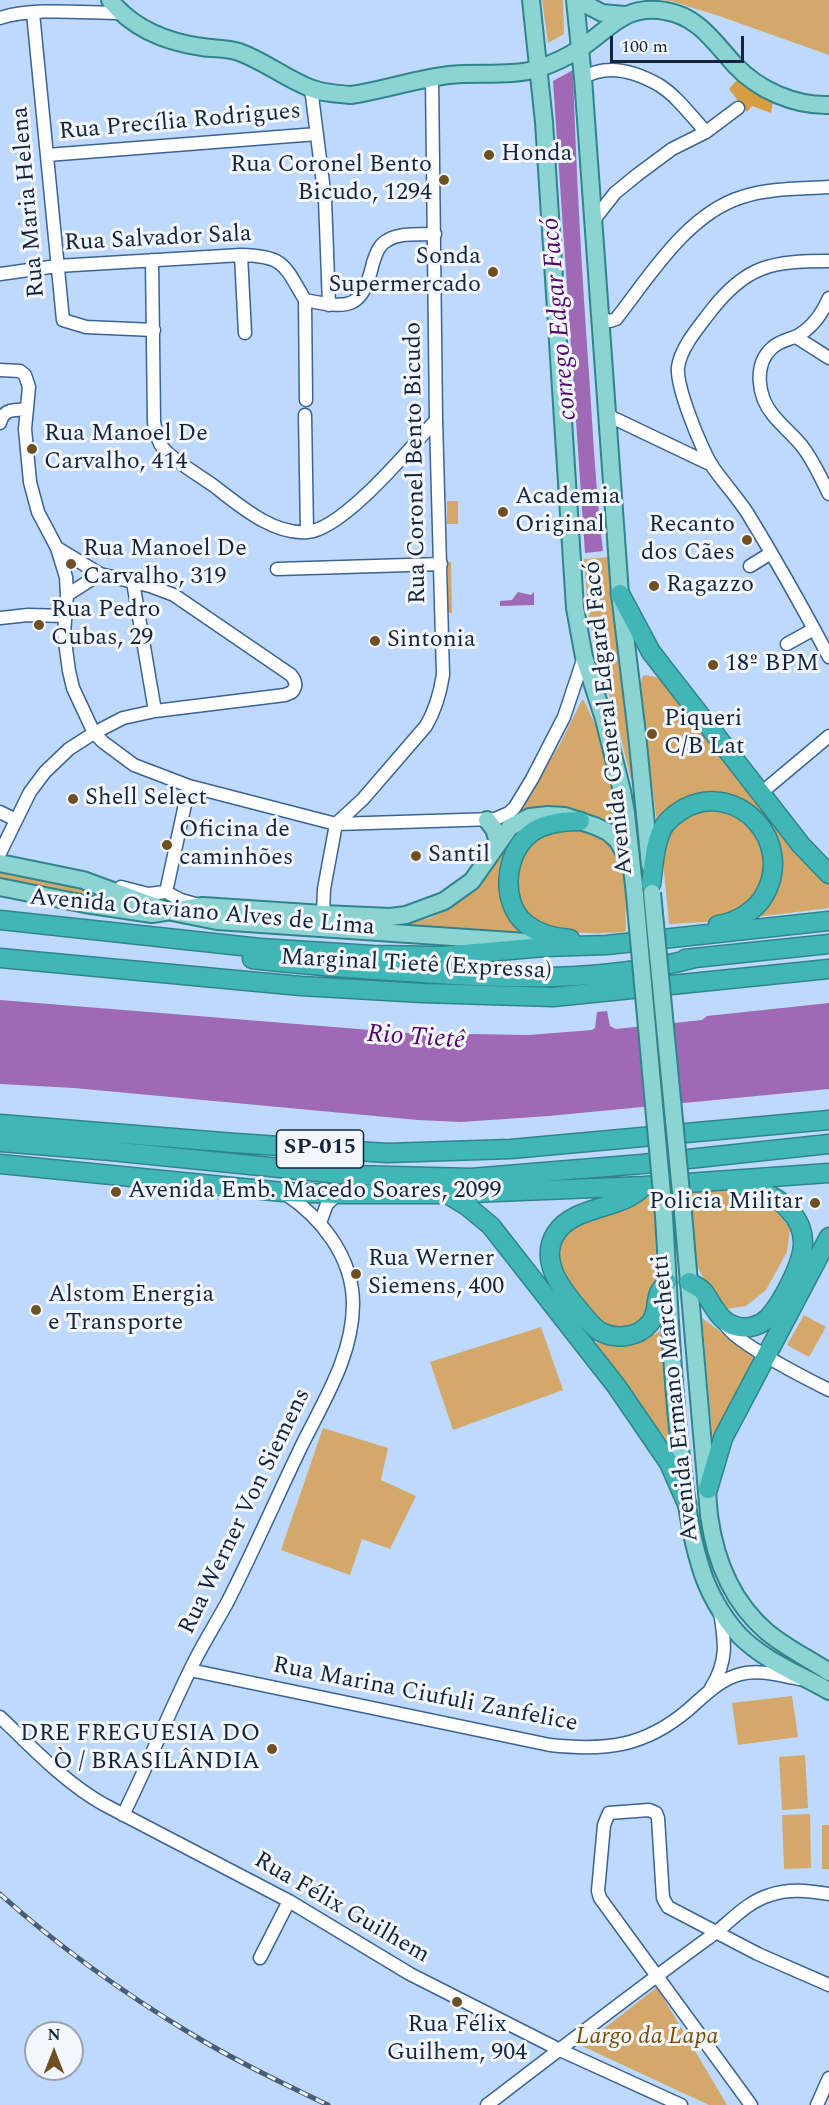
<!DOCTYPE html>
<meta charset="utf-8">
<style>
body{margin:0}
#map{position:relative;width:829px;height:2105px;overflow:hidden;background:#bed9fb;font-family:Spectral,serif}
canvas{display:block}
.north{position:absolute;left:24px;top:2021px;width:60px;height:60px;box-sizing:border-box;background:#f3f7fd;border:2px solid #9aa3af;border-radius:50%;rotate:0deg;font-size:16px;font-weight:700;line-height:24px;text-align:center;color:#14253b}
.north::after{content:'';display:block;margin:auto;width:21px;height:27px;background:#6e5024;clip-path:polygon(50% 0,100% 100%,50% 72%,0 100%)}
.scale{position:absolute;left:610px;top:36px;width:134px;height:27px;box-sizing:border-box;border:3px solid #14253b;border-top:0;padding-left:8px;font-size:18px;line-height:21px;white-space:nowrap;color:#14253b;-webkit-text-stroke:4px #f3f7fd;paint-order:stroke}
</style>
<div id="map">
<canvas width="829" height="2105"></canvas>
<div class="north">N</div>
<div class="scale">100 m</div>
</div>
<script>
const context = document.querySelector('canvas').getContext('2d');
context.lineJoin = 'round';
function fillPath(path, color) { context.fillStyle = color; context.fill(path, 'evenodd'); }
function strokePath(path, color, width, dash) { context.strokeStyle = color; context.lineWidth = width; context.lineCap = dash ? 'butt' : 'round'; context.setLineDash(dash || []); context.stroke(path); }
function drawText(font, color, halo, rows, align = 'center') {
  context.font = font + ' Spectral,serif'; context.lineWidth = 6; context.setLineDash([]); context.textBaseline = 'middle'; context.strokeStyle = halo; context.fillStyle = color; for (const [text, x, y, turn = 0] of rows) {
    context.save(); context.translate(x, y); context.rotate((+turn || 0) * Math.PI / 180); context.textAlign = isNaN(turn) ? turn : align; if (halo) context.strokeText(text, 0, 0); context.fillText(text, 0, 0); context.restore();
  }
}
const green = new Path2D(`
 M542,0h21l1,34 -16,9z
 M659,0h170v55l-110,-39 -48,-15z
 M447,501h11v23h-11z
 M608,557l15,105 3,56 6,57 -1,5 -13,-54 -24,-84 -6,-32 -4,-51z
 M448,562h3l1,51h-4z
 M645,675l15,3 119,149 50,54v27l-73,9 21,-66 -45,-53 -75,25 -17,-133 2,-13z
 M582,700l2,1 18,38 11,43 8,49 -30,-16 -18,-2 -55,3 -1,-3 44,-71z
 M713,808l19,3 28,23 7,38 -16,32 -32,17 -50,3 -6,-63 4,-21 6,-12 21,-17z
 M522,828l-16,26 18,76v8l-129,-11 35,-9 18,-9 19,-14 18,-17 31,-46z
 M581,828c7,3 20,6 26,11 22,19 18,66 19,92l-3,1c-23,2 -66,3 -86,-10 -31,-20 -28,-74 7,-88 10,-5 26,-4 37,-6z
 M0,872l72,13 66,20 -138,-24z
 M716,1186l48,14 15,14 11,15 -3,23 -21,38 -20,16 -20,3 -12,-11 -18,-34 -6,-73z
 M654,1196l3,85 -5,28 -19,20 -30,-1 -47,-53 -1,-32 31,-29z
 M804,1315l22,12 -17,30 -22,-12z
 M702,1318l55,41 -44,82z
 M541,1327l22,63 -110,40 -23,-68z
 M663,1330l6,113 -77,-101c29,5 45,1 71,-12z
 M323,1428l65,20 -7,32 35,16 -26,53 -28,-10 -12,36 -69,-25z
 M792,1696l6,41 -60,8 -6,-42z
 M805,1755l3,53 -26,2 -3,-53z
 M810,1814l1,54 -27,1 -2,-54z
 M822,1825h7v44h-7z
 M657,1987l70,118h-18l-127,-59z`);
const forest = new Path2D(`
 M737,80l36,21 -2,12 -19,-7 -5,6 -18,-23z`);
const water = new Path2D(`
 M573,70c3,102 9,203 16,304 4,59 7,118 14,177l-18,2 -32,-472z
 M518,592l13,3 3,-3v13l-34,1v-5l12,-1z
 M0,1000l408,33 121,2 63,-5 3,-2 2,-16 10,-1 3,15 6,3 86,-9 5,-4 122,-13v86l-280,27 -88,6 -43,-2 -344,-32 -74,-4z`);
const minor = new Path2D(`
 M33,13l30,307 23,7 68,3
 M0,18c33,-11 84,-5 120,-5
 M583,78c24,-15 53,-6 76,7 18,11 33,32 47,47
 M311,88l14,111 4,106
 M47,155l270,-21
 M593,221l22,-28 22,-18 35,-26 34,-17 32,-24
 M241,255l4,78
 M152,260l2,162c2,9 3,19 9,26 7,10 40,30 51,38 25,19 59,49 93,46 36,-2 104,-85 129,-112
 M829,261c-57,0 -83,4 -119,51 -12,16 -29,35 -32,55 -2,21 23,80 34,99 11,16 25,31 36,48 28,46 55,94 81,143
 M0,274l57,-8 184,-11c44,1 43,10 64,45 44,9 57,10 68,-37 3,-9 6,-19 15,-23 13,-8 32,-5 47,-6
 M829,298c-7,16 -17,30 -32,38 -9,4 -18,5 -25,12 -19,17 -14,49 1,67 9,11 20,20 29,31 11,14 19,32 27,48
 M305,300l1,100
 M600,318l10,3 6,-2c34,-43 71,-105 126,-122 28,-9 58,-8 87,-10
 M796,337l33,21
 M0,370l20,1 5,4 4,12 -4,42 5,53 8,30 19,36 9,29 1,18 -3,39 5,37 4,17 21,45 9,9 31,23 55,21 147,38 159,-5 14,-6 6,-6 17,-28 32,-62 20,-60
 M305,415l2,117
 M607,415l105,50
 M0,423c3,-14 15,-14 27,-13
 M750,566l21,-13
 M277,569l164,-5
 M133,582l22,129
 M67,595l33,-21
 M0,618l28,-3 37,1
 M787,644l27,-15
 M761,793l68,-57
 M0,812l16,8
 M0,853l30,-61 15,-20 24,-23 25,-16 29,-15 32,-7 130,-16 7,-3c5,-6 4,-11 -1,-17l-117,-80 -24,-9 -50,-12 -43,-26
 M121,887l27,7 18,-2 15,8 18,5
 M166,892l23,-106
 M323,914l1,-25 12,-65 27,-25 63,-73c10,-17 14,-32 17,-51l-7,-255 -4,-342
 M320,1223l7,-19 11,-10
 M725,1324c7,17 84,56 104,66
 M190,1670l360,75c56,6 94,2 138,-35 16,-14 32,-31 53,-36 19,-5 40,2 59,5
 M711,1688c17,-27 14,-46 9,-76
 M0,1717c33,31 64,65 103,87l186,97 121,73 150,76 121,55
 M123,1815c25,-50 46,-103 71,-153 10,-20 22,-39 33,-59 26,-51 49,-104 74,-156 22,-45 52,-91 52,-143 0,-47 -32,-87 -69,-111
 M260,1958l29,-57
 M487,2105c73,-56 146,-112 220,-166 22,-15 37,-36 63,-44 20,-7 39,-4 59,-1
 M751,2105l-151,-207 -2,-7 6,-66 5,-12 40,-3 7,3 2,5 5,80 5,9 90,47 71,31
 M817,2105l12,-27`);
const major = new Path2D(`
 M110,0c23,29 56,42 92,47 13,2 25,1 37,5 25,9 46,26 71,36 12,5 27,6 41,7 33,-5 65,-16 98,-20 30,-3 63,2 91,-7 14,-5 29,-12 41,-20 30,-20 44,-44 84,-37 33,5 49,31 70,54 23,25 60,41 94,40
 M531,0l13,122 31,486 9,49 20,62 18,72 4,22 9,82
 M575,0l8,78 37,516 17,140 13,131
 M577,0l25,13 22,2
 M487,820l7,9 4,13
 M0,863l83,17 84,31 50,10 309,21
 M0,887l85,17 67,10 51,-8 120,8 67,3 16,-2 38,-14 28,-20 38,-54 20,-10 18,-2 17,1 30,10 13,6 9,8 13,22
 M683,1213l26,302c6,45 23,87 58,117 18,15 42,27 62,40
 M664,1216c5,83 8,167 18,250 4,33 8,67 18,99 7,25 22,52 40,71 25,25 59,38 89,55`);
const highway = new Path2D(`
 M620,594l31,58 150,193 28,29
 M651,884c3,-19 3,-41 13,-58 5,-8 13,-13 21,-18 53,-27 109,33 80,86 -9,17 -28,28 -47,31
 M0,920l260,28 112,7 70,1 102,-9 63,-2 222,-24
 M570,939c-15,-1 -31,-5 -44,-15 -26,-21 -22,-71 5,-91 13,-10 33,-12 49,-12
 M0,958l301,28 122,7 130,4 276,-28
 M252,959c52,6 104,10 156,13 94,7 194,11 287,-14
 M685,959l144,-15
 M0,1124l235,19 152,10 124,-4 318,-29
 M0,1142l111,9 239,24 121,3 171,-14 187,-20
 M0,1164l283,28 55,2h109l197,-8 185,-13
 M644,1186c-23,25 -68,18 -88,47 -18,28 7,58 24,78 6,7 12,15 19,20 16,9 39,7 51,-8 8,-9 5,-19 9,-30 2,-4 6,-8 8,-11
 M447,1194l20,12 24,20 126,161 52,76 18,41
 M689,1282c5,3 12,6 15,10 10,14 16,32 35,35 10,2 22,-2 29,-9 14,-15 35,-55 35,-75 0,-12 -5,-24 -14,-33 -13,-16 -34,-21 -53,-27
 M708,1489l15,-51 106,-201`);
const rail = new Path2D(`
 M0,1894c59,53 125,100 193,141 43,26 89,48 135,70`);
const majorBridge = new Path2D(`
 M652,893l31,320
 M635,895l29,321`);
const markers = [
 [489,155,6,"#6e5024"],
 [444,180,6,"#6e5024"],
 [493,272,6,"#6e5024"],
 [32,449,6,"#6e5024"],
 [503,512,6,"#6e5024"],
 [747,540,6,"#6e5024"],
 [71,564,6,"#6e5024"],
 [654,586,6,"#6e5024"],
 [39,625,6,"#6e5024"],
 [375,641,6,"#6e5024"],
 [713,665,6,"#6e5024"],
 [652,734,6,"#6e5024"],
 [73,799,6,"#6e5024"],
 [167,845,6,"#6e5024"],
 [416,856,6,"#6e5024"],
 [116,1192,6,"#6e5024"],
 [815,1203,6,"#6e5024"],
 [356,1274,6,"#6e5024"],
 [36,1310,6,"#6e5024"],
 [272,1749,6,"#6e5024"],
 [457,2002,6,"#6e5024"]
];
const shields = [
 [320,1149,87]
];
const shieldNames = [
 ["SP-015",320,1149]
];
const streetNames = [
 ["Rua Precília Rodrigues",180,123,-5],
 ["Rua Maria Helena",30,202,-95],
 ["Rua Salvador Sala",158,240,-3],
 ["Rua Coronel Bento Bicudo",417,463,-91],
 ["Avenida General Edgard Facó",610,718,-96],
 ["Avenida Otaviano Alves de Lima",202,914,5],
 ["Marginal Tietê (Expressa)",416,966,3],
 ["Avenida Ermano Marchetti",677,1398,-96],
 ["Rua Werner Von Siemens",246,1512,-64],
 ["Rua Marina Ciufuli Zanfelice",425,1696,11],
 ["Rua Félix Guilhem",341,1909,30]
];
const poiNames = [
 ["Honda",501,155],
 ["Rua Coronel Bento",432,166,"right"],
 ["Bicudo, 1294",432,194,"right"],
 ["Sonda",481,258,"right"],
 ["Supermercado",481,286,"right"],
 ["Rua Manoel De",44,435],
 ["Carvalho, 414",44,463],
 ["Academia",515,498],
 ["Original",515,526],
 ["Recanto",735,526,"right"],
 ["dos Cães",735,554,"right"],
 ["Rua Manoel De",83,550],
 ["Carvalho, 319",83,578],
 ["Ragazzo",666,586],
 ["Rua Pedro",51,611],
 ["Cubas, 29",51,639],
 ["Sintonia",387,641],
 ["18º BPM",725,665],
 ["Piqueri",664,720],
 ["C/B Lat",664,748],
 ["Shell Select",85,799],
 ["Oficina de",179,831],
 ["caminhões",179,859],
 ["Santil",428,856],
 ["Avenida Emb. Macedo Soares, 2099",128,1192],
 ["Policia Militar",803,1203,"right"],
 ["Rua Werner",368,1260],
 ["Siemens, 400",368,1288],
 ["Alstom Energia",48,1296],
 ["e Transporte",48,1324],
 ["DRE FREGUESIA DO",260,1735,"right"],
 ["Ò / BRASILÂNDIA",260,1763,"right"],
 ["Rua Félix",457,2026,"center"],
 ["Guilhem, 904",457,2054,"center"]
];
const parkNames = [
 ["Largo da Lapa",647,2038]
];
const waterNames = [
 ["corrego Edgar Facó",561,319,-95],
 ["Rio Tietê",416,1039,4]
];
fillPath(green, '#d4a86a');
fillPath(forest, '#d79d42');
fillPath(water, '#9f69b6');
strokePath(minor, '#3b6395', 15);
strokePath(major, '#31848b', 20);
strokePath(highway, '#31848b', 21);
strokePath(minor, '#fff', 12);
strokePath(major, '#8cd4d3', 16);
strokePath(highway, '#40b7b6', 18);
strokePath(rail, '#495d77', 5);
strokePath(rail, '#f3f7fd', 3, [9]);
strokePath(majorBridge, '#31848b', 20, []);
strokePath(majorBridge, '#8cd4d3', 16);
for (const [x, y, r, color] of markers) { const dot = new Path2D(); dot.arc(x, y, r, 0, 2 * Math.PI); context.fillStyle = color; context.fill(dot); strokePath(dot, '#f3f7fd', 2); }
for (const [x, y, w] of shields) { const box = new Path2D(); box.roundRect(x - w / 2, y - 19, w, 38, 4.5); context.fillStyle = '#f3f7fd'; context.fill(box); strokePath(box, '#14253b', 1.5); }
drawText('bold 22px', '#14253b', null, shieldNames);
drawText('24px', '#14253b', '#f3f7fd', streetNames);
drawText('24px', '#14253b', '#f3f7fd', poiNames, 'left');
drawText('italic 24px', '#764f07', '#f3f7fd', parkNames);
drawText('italic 26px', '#53086c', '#f3f7fd', waterNames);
</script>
